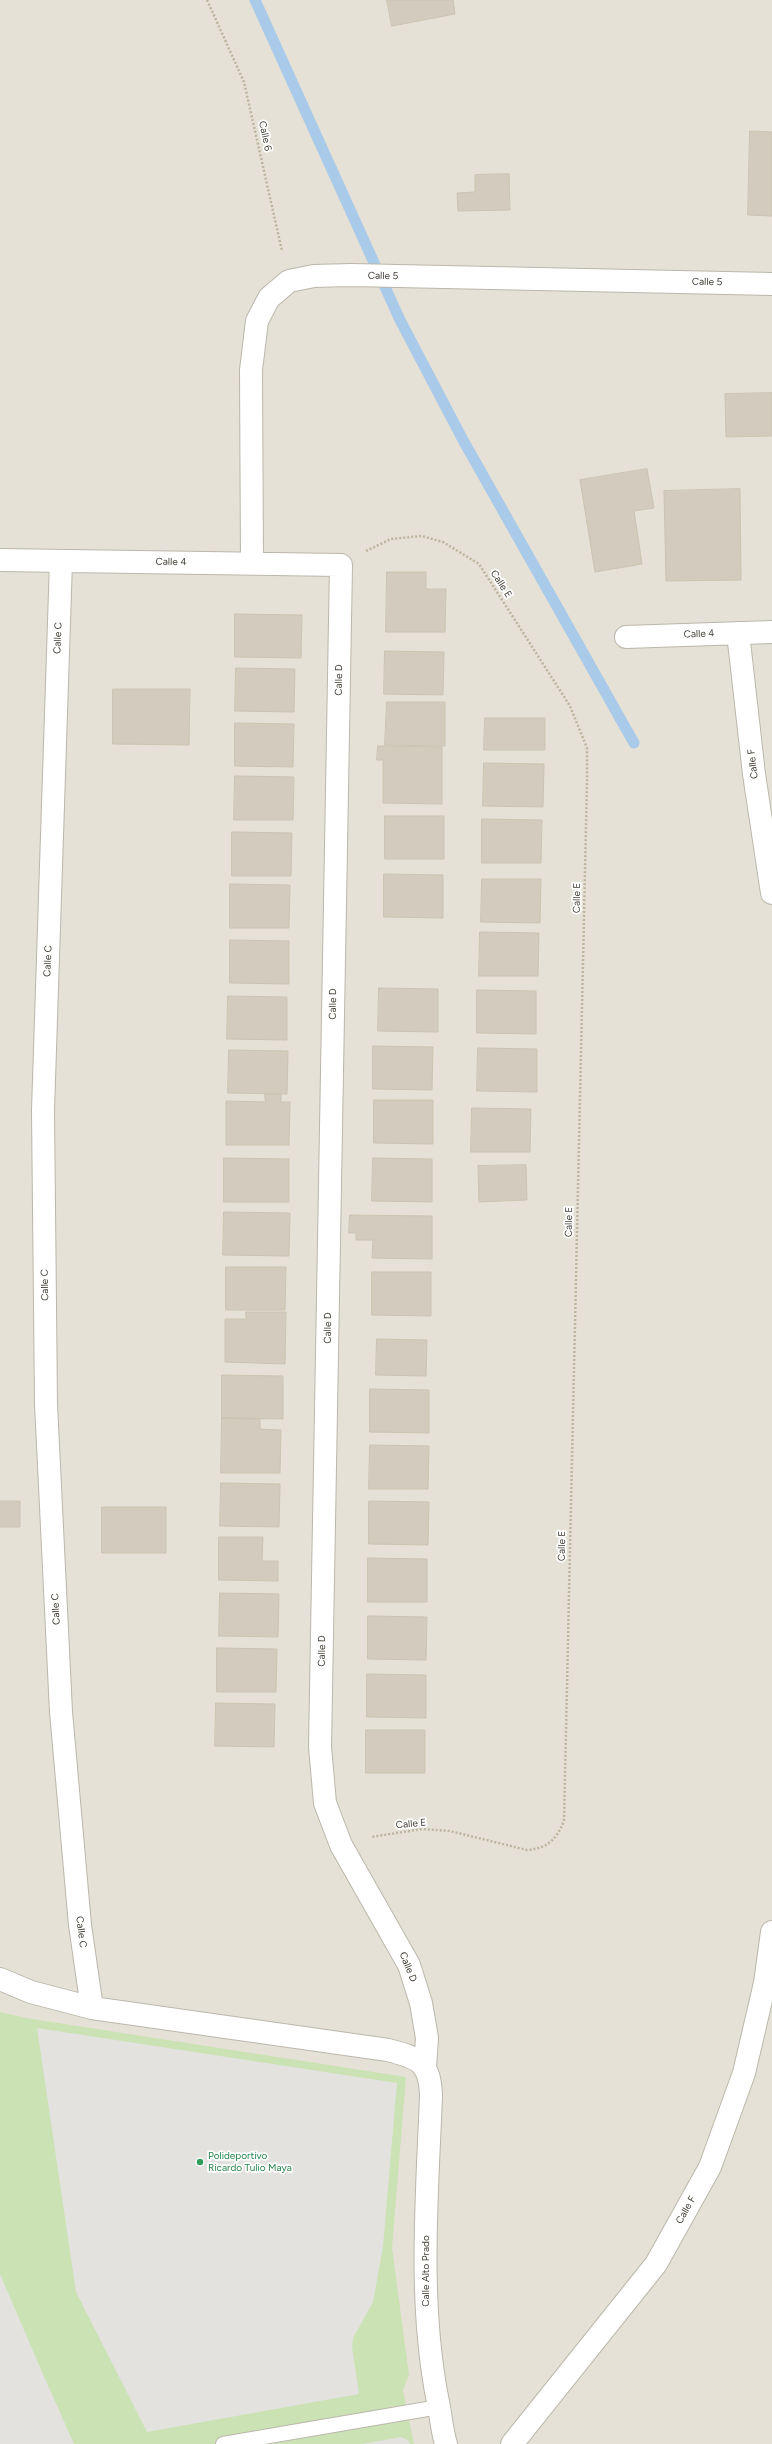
<!DOCTYPE html>
<style>
body{margin:0}
canvas{display:block;background:#f2efe7}
</style>
<canvas width="772" height="2444"></canvas>
<script>
const context = document.querySelector('canvas').getContext('2d');
context.lineJoin = 'round';
function fillPath(path, color) { context.fillStyle = color; context.fill(path, 'evenodd'); }
function strokePath(path, color, width, dash) { context.strokeStyle = color; context.lineWidth = width; context.lineCap = dash ? 'butt' : 'round'; context.setLineDash(dash || []); context.stroke(path); }
function drawText(font, color, halo, rows, align = 'center') {
  context.font = font + ' Figtree,sans-serif'; context.lineWidth = 3.5; context.setLineDash([]); context.textBaseline = 'middle'; context.strokeStyle = halo; context.fillStyle = color; for (const [text, x, y, turn = 0] of rows) {
    context.save(); context.translate(x, y); context.rotate((+turn || 0) * Math.PI / 180); context.textAlign = isNaN(turn) ? turn : align; if (halo) context.strokeText(text, 0, 0); context.fillText(text, 0, 0); context.restore();
  }
}
const residential = new Path2D(`
 M0,0h772v2444h-772z`);
const green = new Path2D(`
 M0,2012l26,6 380,59 -14,171 17,127 -6,15 11,54h-414z`);
const parking = new Path2D(`
 M37,2028l360,55 -14,163 -10,56 -20,36 -1,9 7,47 -212,38 -71,-140z
 M0,2274l42,98 32,72h-74z
 M401,2437l7,3 2,4h-48z`);
const stream = new Path2D(`
 M255,0l145,320 63,120 171,303`);
const building = new Path2D(`
 M387,0h66l2,14 -63,12z
 M750,131l22,1v84l-24,-1z
 M509,174l1,36 -52,1 -1,-18 18,-1v-17z
 M772,393v43l-46,1 -1,-43z
 M647,469l7,39 -20,3 8,53 -47,8 -15,-92z
 M740,489l1,91 -75,1 -2,-90z
 M387,572h39v17h20l-1,43h-59z
 M235,614l67,1 -1,43 -66,-1z
 M385,651l59,1 -1,43 -59,-1z
 M236,668l59,1 -1,43 -59,-1z
 M113,689h77l-1,56 -76,-1z
 M387,702h58v44l-60,-1z
 M485,718h60v32h-61z
 M235,723l59,1 -1,43 -58,-1z
 M378,746l64,1v57l-59,-1v-43h-6z
 M484,763l60,1 -1,43 -60,-1z
 M235,776l59,1 -1,43h-59z
 M385,816h59v43h-59z
 M482,819l60,1 -1,43h-59z
 M232,832l60,1 -1,43h-59z
 M384,874l59,1v43l-59,-1z
 M482,879h59l-1,44 -59,-1z
 M230,884l60,1 -1,43h-59z
 M480,932l59,1 -1,43h-59z
 M230,940l59,1v43l-59,-1z
 M379,988l59,1v43l-60,-1z
 M477,990l59,1v43l-59,-1z
 M228,996l59,1v43l-60,-1z
 M373,1046l60,1 -1,43 -59,-1z
 M478,1048l59,1v43l-60,-1z
 M229,1050l59,1 -1,43 -59,-1z
 M265,1094h16v8h9l-1,43h-63v-44l39,1z
 M374,1100h59v44l-59,-1z
 M472,1108l59,1 -1,43h-59z
 M224,1158l65,1v43h-65z
 M373,1158l59,1v43l-60,-1z
 M526,1165l1,35 -48,2 -1,-36z
 M224,1212l66,1 -1,43 -66,-1z
 M350,1215l82,1v43l-60,-1 1,-18h-17v-7h-7z
 M226,1267h60l-1,43h-59z
 M372,1272h59v44l-59,-1z
 M246,1312h40l-1,52 -60,-2v-43h21z
 M377,1339l50,1 -1,36 -50,-1z
 M222,1375l61,1v43l-61,-1z
 M370,1389l59,1v43l-59,-1z
 M222,1418l38,1v10l21,1 -1,43h-59z
 M370,1445l59,1 -1,43h-59z
 M221,1483l59,1 -1,43 -59,-1z
 M0,1501h20v26h-20z
 M369,1501l60,1 -1,43 -59,-1z
 M102,1507h64v46h-64z
 M219,1537h44l-1,24h16v20l-59,-1z
 M368,1558l59,1v43h-59z
 M220,1593l59,1 -1,43 -59,-1z
 M368,1616l59,1 -1,43 -58,-1z
 M217,1648l60,1 -1,43h-59z
 M367,1674l59,1v43l-59,-1z
 M216,1703l59,1 -1,43 -59,-1z
 M366,1730h59v43h-59z`);
const path = new Path2D(`
 M207,0l37,82 38,169
 M366,551l25,-12 31,-3 21,6 36,22 91,142 17,42v33l-23,1040c-8,19 -16,27 -37,29l-77,-19 -28,-2 -51,8`);
const service = new Path2D(`
 M223,2444l216,-37`);
const minor = new Path2D(`
 M0,560l341,5 -21,1182 5,56 16,42 68,120 12,38 6,35 -2,29
 M61,561l-18,549 3,294 15,308 19,213 12,83
 M252,563l-1,-193 6,-49 12,-23 20,-17 25,-5 37,-1 421,9
 M738,633l16,141 18,119
 M626,637l146,-5
 M0,1979l31,13 61,16 296,42c31,8 42,12 43,46 -4,102 -13,206 7,306 3,14 4,29 8,42
 M512,2444l144,-180 54,-97 34,-94 21,-90 7,-51`);
const markers = [
 [200,2162,4,"#2e9e5b"]
];
const streetNames = [
 ["Calle 6",265,136,78],
 ["Calle 5",383,276,1],
 ["Calle 5",707,282,1],
 ["Calle 4",171,562,1],
 ["Calle E",501,584,57],
 ["Calle 4",699,634,-2],
 ["Calle C",58,638,-88],
 ["Calle D",339,680,-89],
 ["Calle F",753,764,-97],
 ["Calle E",577,898,-89],
 ["Calle C",48,961,-88],
 ["Calle D",333,1004,-89],
 ["Calle E",569,1222,-89],
 ["Calle C",45,1285,-91],
 ["Calle D",328,1328,-89],
 ["Calle E",562,1546,-89],
 ["Calle C",56,1609,-93],
 ["Calle D",322,1651,-89],
 ["Calle E",411,1824,-5],
 ["Calle C",81,1932,83],
 ["Calle D",408,1967,68],
 ["Calle F",686,2210,-61],
 ["Calle Alto Prado",426,2271,-90]
];
const leisureNames = [
 ["Polideportivo",208,2156],
 ["Ricardo Tulio Maya",208,2168]
];
fillPath(residential, '#e5e1d6');
fillPath(green, '#cae2b4');
fillPath(parking, '#e3e2df');
strokePath(stream, '#a9cae9', 11);
fillPath(building, '#d2cbbe');
strokePath(building, '#ccc4b2', 1);
strokePath(service, '#bcb7ab', 16);
strokePath(minor, '#bcb7ab', 24);
strokePath(path, '#bdb49d', 2.5, [2, 2]);
strokePath(service, '#fff', 14);
strokePath(minor, '#fff', 22);
for (const [x, y, r, color] of markers) { const dot = new Path2D(); dot.arc(x, y, r, 0, 2 * Math.PI); context.fillStyle = color; context.fill(dot); strokePath(dot, '#fff', 1.5); }
drawText('10px', '#444037', '#fff', streetNames);
drawText('10px', '#27864d', '#fff', leisureNames, 'left');
</script>
